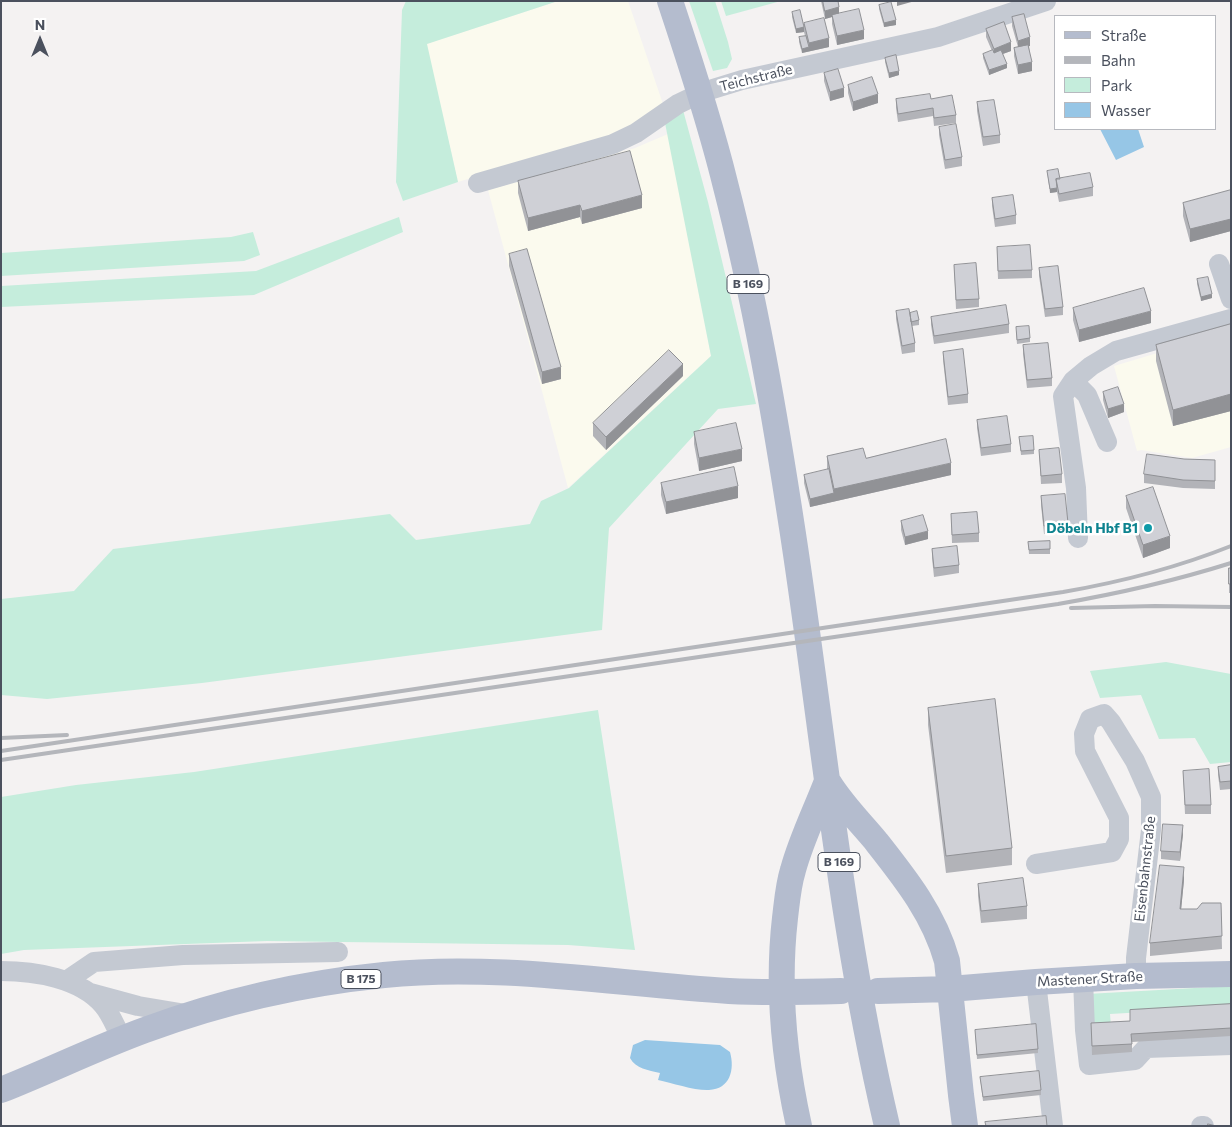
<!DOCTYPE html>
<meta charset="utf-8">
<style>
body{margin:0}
#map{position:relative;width:1232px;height:1127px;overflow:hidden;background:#f4f2f2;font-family:Commissioner,sans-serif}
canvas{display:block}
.frame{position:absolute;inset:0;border:2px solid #4b515e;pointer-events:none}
.legend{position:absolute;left:1054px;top:15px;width:162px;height:115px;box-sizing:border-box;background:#fff;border:1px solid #b7b9bf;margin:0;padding:6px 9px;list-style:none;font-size:15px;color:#4b515e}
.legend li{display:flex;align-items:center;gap:10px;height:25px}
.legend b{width:25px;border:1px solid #b7b9bf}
.north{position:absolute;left:15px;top:15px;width:50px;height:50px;-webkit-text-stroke:4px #fff;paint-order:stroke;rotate:0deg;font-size:14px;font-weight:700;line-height:20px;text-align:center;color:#4b515e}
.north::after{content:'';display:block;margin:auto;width:18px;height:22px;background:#4b515e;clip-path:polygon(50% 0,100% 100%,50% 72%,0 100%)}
</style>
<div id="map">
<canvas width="1232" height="1127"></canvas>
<div class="frame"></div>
<ul class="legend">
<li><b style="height:6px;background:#b4bcce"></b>Straße</li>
<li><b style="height:6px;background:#b4b6bb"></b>Bahn</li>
<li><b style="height:14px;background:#c5eddc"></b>Park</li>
<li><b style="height:14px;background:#96c6e6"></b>Wasser</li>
</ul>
<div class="north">N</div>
</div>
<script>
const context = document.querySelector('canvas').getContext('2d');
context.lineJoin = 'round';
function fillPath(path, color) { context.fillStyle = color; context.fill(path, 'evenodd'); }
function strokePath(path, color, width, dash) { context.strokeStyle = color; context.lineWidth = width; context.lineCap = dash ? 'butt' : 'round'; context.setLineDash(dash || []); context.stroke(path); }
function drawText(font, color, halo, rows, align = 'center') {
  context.font = font + ' Commissioner,sans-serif'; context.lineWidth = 5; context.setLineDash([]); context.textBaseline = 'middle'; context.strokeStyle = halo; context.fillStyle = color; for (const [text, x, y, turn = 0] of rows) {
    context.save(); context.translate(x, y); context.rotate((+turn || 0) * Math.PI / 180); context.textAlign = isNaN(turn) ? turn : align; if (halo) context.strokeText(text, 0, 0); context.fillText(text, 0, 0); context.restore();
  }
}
const commercial = new Path2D(`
 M558,1h70l36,106 -41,25 -165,50 -32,-138z
 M668,134l43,222 -143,132 -80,-298 147,-42z
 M1231,331v116l-39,11 -51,-8 -4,1 -23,-85z`);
const green = new Path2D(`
 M406,1h152l-131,43 31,138 -55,19 -7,-19 6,-172z
 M689,1h26l13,41 4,17 -5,9 -14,3z
 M721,1h60l-55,15z
 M683,110l25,92 48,202 -38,5 -109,119 -7,102 -400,53 -155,16 -46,-4v-96l73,-8 39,-42 277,-35 26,26 114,-16 11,-23 28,-13 142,-132 -46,-233z
 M399,217l4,15 -149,63 -253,12v-21l255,-15z
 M253,232l7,23 -16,6 -243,15v-23l230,-16z
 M1166,662l65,12v88l-21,2 -15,-26 -36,1 -18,-44 -41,3 -10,-27z
 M598,710l37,240 -67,-5 -301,-4 -243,9 -23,4v-157l75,-12 118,-13z
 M1231,986v21l-121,7 1,12 -22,2 -2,-34z`);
const water = new Path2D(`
 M1100,129h38l6,18 -28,13z
 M645,1040l75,5 10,7c5,18 0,37 -21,38 -13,1 -37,-7 -51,-10l2,-7c-12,-3 -24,-4 -30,-15l3,-13z`);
const minor = new Path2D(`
 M478,183l135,-39 23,-11 42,-29 25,-12 39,-12 196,-43 108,-36
 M1219,264l12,35
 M1073,381l14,14 20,47
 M1078,538l-2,-50 -13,-92 10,-15 18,-15 25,-15 115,-32
 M1036,864l76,-12 7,-13v-21l-34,-67 -1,-17 6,-15 14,-5 7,8 24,39 16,36v33l-15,128v18
 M1,971c33,0 79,7 102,34 8,9 13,23 19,34
 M1083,979l2,51 4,35 46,-5 11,-12 85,-3
 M66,981l28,-19 89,-7 155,-3
 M1036,982l17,144
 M90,993l48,13 48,8
 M1201,1126h3`);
const major = new Path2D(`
 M670,1c20,60 40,121 55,182 30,116 50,233 68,351 30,197 48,397 94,592
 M829,783c13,21 30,38 46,57 30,38 59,74 72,121l14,134 4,31
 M878,991l72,-2 86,-7 100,-6 95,-2
 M1,1090c48,-19 95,-42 144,-60 76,-28 159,-47 239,-55 113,-12 232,9 345,16 38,2 75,1 112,0
 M799,1126c-15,-68 -22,-138 -14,-208 2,-16 3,-32 8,-48 8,-30 23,-60 34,-89`);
const rail = new Path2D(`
 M1071,608l84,-2 76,1
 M1,738l66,-3
 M1,751l1062,-159c58,-10 113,-24 168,-46
 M1,760l1057,-156c58,-10 116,-23 173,-41`);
const wall = new Path2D(`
 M821,1h17l1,13 25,25 -27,6 -5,-21v-7l-7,2z
 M879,5l17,20 -12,2 -5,-18z
 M792,12l12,15v-4l25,24 -27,6 -3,-11v-5l6,-1 -1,-4 -8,1 -4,-16z
 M1012,17l18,29h-1l3,25 -14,3 -4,-18v-8l4,-1 -6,-21z
 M986,29l25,22 -8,3 4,14 -18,7 -6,-17v-4l9,-3 -6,-14z
 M885,58l14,17 -10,3 -4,-16z
 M824,73l20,24 -14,4 -6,-20z
 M848,85l30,18 -25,8 -5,-18z
 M896,99h35l25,16v8l-22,3 -1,-10 -35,6 -2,-14z
 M977,102l23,33v8l-17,3 -6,-35z
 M939,127l23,30v9l-17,3 -6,-34z
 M1047,171l13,8 33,8v9l-34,6 -2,-10 -7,1z
 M518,181l124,27 -60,16 -2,-7 -52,14 -10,-38z
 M1231,190v41l-41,11 -7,-26v-13z
 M992,198l24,17v9l-21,3 -3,-21z
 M997,247l35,23v8l-34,1z
 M509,254l52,125 -19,5 -33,-118z
 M954,265l25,34v8l-23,2z
 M1039,268l24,39v8l-18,2 -6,-41z
 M1197,279l15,19 -11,3 -4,-17z
 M1073,308l78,15 -72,19 -6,-22z
 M896,311l14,2 9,7v5l-7,1 3,17v9l-13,2 -6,-35z
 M931,317l78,7v9l-75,11 -3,-19z
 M1231,324v87l-58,15 -17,-65v-16z
 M1016,331l14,7v4l-13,2z
 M1023,345l29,33v8l-25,2 -4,-34z
 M943,352l25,42v9l-20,2 -5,-45z
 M683,376l-77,74 -13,-14v-13z
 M1103,392l21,20 -16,6 -5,-18z
 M977,420l34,24v8l-30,4 -4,-28z
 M694,432l48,29 -43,10 -5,-27z
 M1019,437l15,13v4l-13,1z
 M1039,450l23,24v9l-21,1z
 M827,456l39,2 85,17 -141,32 -6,-24v-8l23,-5z
 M1184,459l31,1v29l-32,-1 -39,-5v-9z
 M661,483l77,15 -72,16 -5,-19z
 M1041,496l27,27v9l-24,2 -3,-29z
 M1126,496l44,52 -27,10 -17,-50z
 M951,514l28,19v9l-27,1z
 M901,521l27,18 -23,6 -4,-15z
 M1050,541v13h-21l-1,-12z
 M932,549l27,16v8l-25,4 -2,-19z
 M1229,568h2v25h-2z
 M928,708l84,140v17l-66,8 -18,-148z
 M1231,765v24l-11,1 -2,-15v-8z
 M1183,771l28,34v9h-26z
 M1183,834l-3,27 -19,-2v-8z
 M1184,880l-3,29h16l24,-6 1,46 -72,7v-13z
 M978,884l49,22v13l-46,4 -3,-27z
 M1231,1004v32l-99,6v10l-40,3 -1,-32 39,-2v-11z
 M975,1030l63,19v4l-61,6z
 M980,1077l61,13v5l-58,6z`);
const shadedWall = new Path2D(`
 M897,1h18l-18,5z
 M839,7v8l-14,4v-8z
 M896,20v5l-12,2v-4z
 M804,27v5l-8,1v-4z
 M864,30v9l-27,6v-9z
 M1030,37v9l-12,3v-8z
 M829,38v9l-27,6v-4l7,-2v-4z
 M1011,42v9l-17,6v-8z
 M1032,62v9l-14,3v-9z
 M1007,64v4l-18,7v-5z
 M899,71v4l-10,3v-5z
 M844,88v9l-14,4v-9z
 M878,94v9l-25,8v-9z
 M1057,188v4l-7,1v-4z
 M642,195v13l-60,16v-13z
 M580,205v12l-52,14v-13z
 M1231,219v12l-41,11v-13z
 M1212,294v4l-11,3v-4z
 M1151,311v12l-72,19v-12z
 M683,364v12l-77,74v-13z
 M561,367v12l-19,5v-12z
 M1231,394v17l-58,15v-16z
 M1124,404v8l-16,6v-9z
 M742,449v12l-43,10v-13z
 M951,463v12l-141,32v-8l24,-6v-4z
 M738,486v12l-72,16v-12z
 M928,531v8l-23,6v-8z
 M1170,536v12l-27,10v-13z
 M1183,825v9l-3,27v-9z
 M1184,867v13l-4,41v-12z`);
const building = new Path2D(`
 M823,1h15l1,6 -14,4z
 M891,2l5,18 -12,3 -5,-18z
 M859,9l5,21 -27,6 -5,-21z
 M800,10l4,17 -8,2 -4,-17z
 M1024,14l6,23 -12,4 -6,-24z
 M824,18l5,20 -20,5 -5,-20z
 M1004,22l7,20 -17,7 -8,-20z
 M806,36l3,11 -7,2 -3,-12z
 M1028,45l4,17 -14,3 -4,-17z
 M993,50l1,3 7,-3 6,14 -18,6 -6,-16z
 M896,55l3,16 -10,2 -4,-15z
 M838,69l6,19 -14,4 -6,-19z
 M872,77l6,17 -25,8 -5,-17z
 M930,94l1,5 21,-4 4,20 -22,3 -1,-10 -35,6 -2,-15z
 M994,100l6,35 -17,2 -6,-35z
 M956,124l6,33 -17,3 -6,-33z
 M630,151l12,44 -60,16 -2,-6 -52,13 -10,-37z
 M1058,169l2,10h-4l1,9 -7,1 -3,-18z
 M1090,173l3,14 -34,7 -3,-15z
 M1231,190v29l-41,10 -7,-26z
 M1013,195l3,20 -21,4 -3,-21z
 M1030,245l2,25 -34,1 -1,-24z
 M527,249l34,118 -19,5 -33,-118z
 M976,263l3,36 -23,1 -2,-35z
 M1058,266l5,41 -18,2 -6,-41z
 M1208,277l4,17 -11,3 -4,-18z
 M1144,288l7,23 -72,19 -6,-22z
 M1006,305l3,19 -75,12 -3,-19z
 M909,309l6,34 -13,3 -6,-35z
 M917,311l2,9 -8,2 -1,-9z
 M1231,324v70l-58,16 -17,-65z
 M1029,326l1,12 -13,2 -1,-13z
 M1048,343l4,35 -25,2 -4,-35z
 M963,349l5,45 -20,3 -5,-45z
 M669,350l14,14 -77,73 -13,-14z
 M1118,387l6,17 -16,5 -5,-17z
 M1007,416l4,28 -30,4 -4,-28z
 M736,423l6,26 -43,9 -5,-26z
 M1033,436l1,14 -13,1 -2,-14z
 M946,439l5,24 -117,26 -7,-33 36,-8 3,10z
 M1059,448l3,26 -21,2 -2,-26z
 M1147,454l37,5 31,1v21l-32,-1 -39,-6z
 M734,467l4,19 -72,16 -5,-19z
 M829,469l5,24 -24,6 -6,-24z
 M1153,487l17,49 -27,9 -17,-49z
 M1065,494l3,29 -24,3 -3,-30z
 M977,512l2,21 -27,2 -1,-21z
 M923,515l5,16 -23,6 -4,-16z
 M1050,541v8l-21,1 -1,-8z
 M957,546l2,19 -25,3 -2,-19z
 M1229,568h2v16h-2z
 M995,699l17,149 -66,8 -18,-148z
 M1231,765v16l-11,1 -2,-15z
 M1209,769l2,36h-26l-2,-34z
 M1163,824l20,1 -3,27 -19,-1z
 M1160,865l24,2 -4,42h17l5,-6h19l1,33 -72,7z
 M1023,878l4,28 -46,5 -3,-27z
 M1231,1004v24l-100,6 1,10 -40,2 -1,-23 39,-2v-11z
 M1036,1024l2,25 -61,6 -2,-25z
 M1039,1071l2,19 -58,7 -3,-20z
 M1046,1116l1,10h-61l-1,-4z
 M1208,1124l8,2h-8z`);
const markers = [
 [1148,528,5,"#0f9aa8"]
];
const shields = [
 [748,284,42],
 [839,862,42],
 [361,979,40]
];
const shieldNames = [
 ["B 169",748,284],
 ["B 169",839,862],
 ["B 175",361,979]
];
const streetNames = [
 ["Teichstraße",756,78,-14],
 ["Eisenbahnstraße",1145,869,-84],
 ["Mastener Straße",1090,979,-3]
];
const cultureNames = [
 ["Döbeln Hbf B1",1138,528]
];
fillPath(commercial, '#fbfaee');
fillPath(green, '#c5eddc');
fillPath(water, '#96c6e6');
strokePath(minor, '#c4c9d2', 20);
strokePath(major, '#b4bcce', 26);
strokePath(rail, '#b4b6bb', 4);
fillPath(wall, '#b2b3b8');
fillPath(shadedWall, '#919296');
fillPath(building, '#cfd0d6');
strokePath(building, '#919296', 1);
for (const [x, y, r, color] of markers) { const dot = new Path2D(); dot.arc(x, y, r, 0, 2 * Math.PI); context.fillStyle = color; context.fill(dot); strokePath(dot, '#fff', 2); }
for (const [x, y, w] of shields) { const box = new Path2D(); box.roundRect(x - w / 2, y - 9.5, w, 19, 4); context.fillStyle = '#fff'; context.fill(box); strokePath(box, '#4b515e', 1); }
drawText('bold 12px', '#4b515e', null, shieldNames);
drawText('14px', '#4b515e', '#fff', streetNames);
drawText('bold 14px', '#0d838f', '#fff', cultureNames, 'right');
</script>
